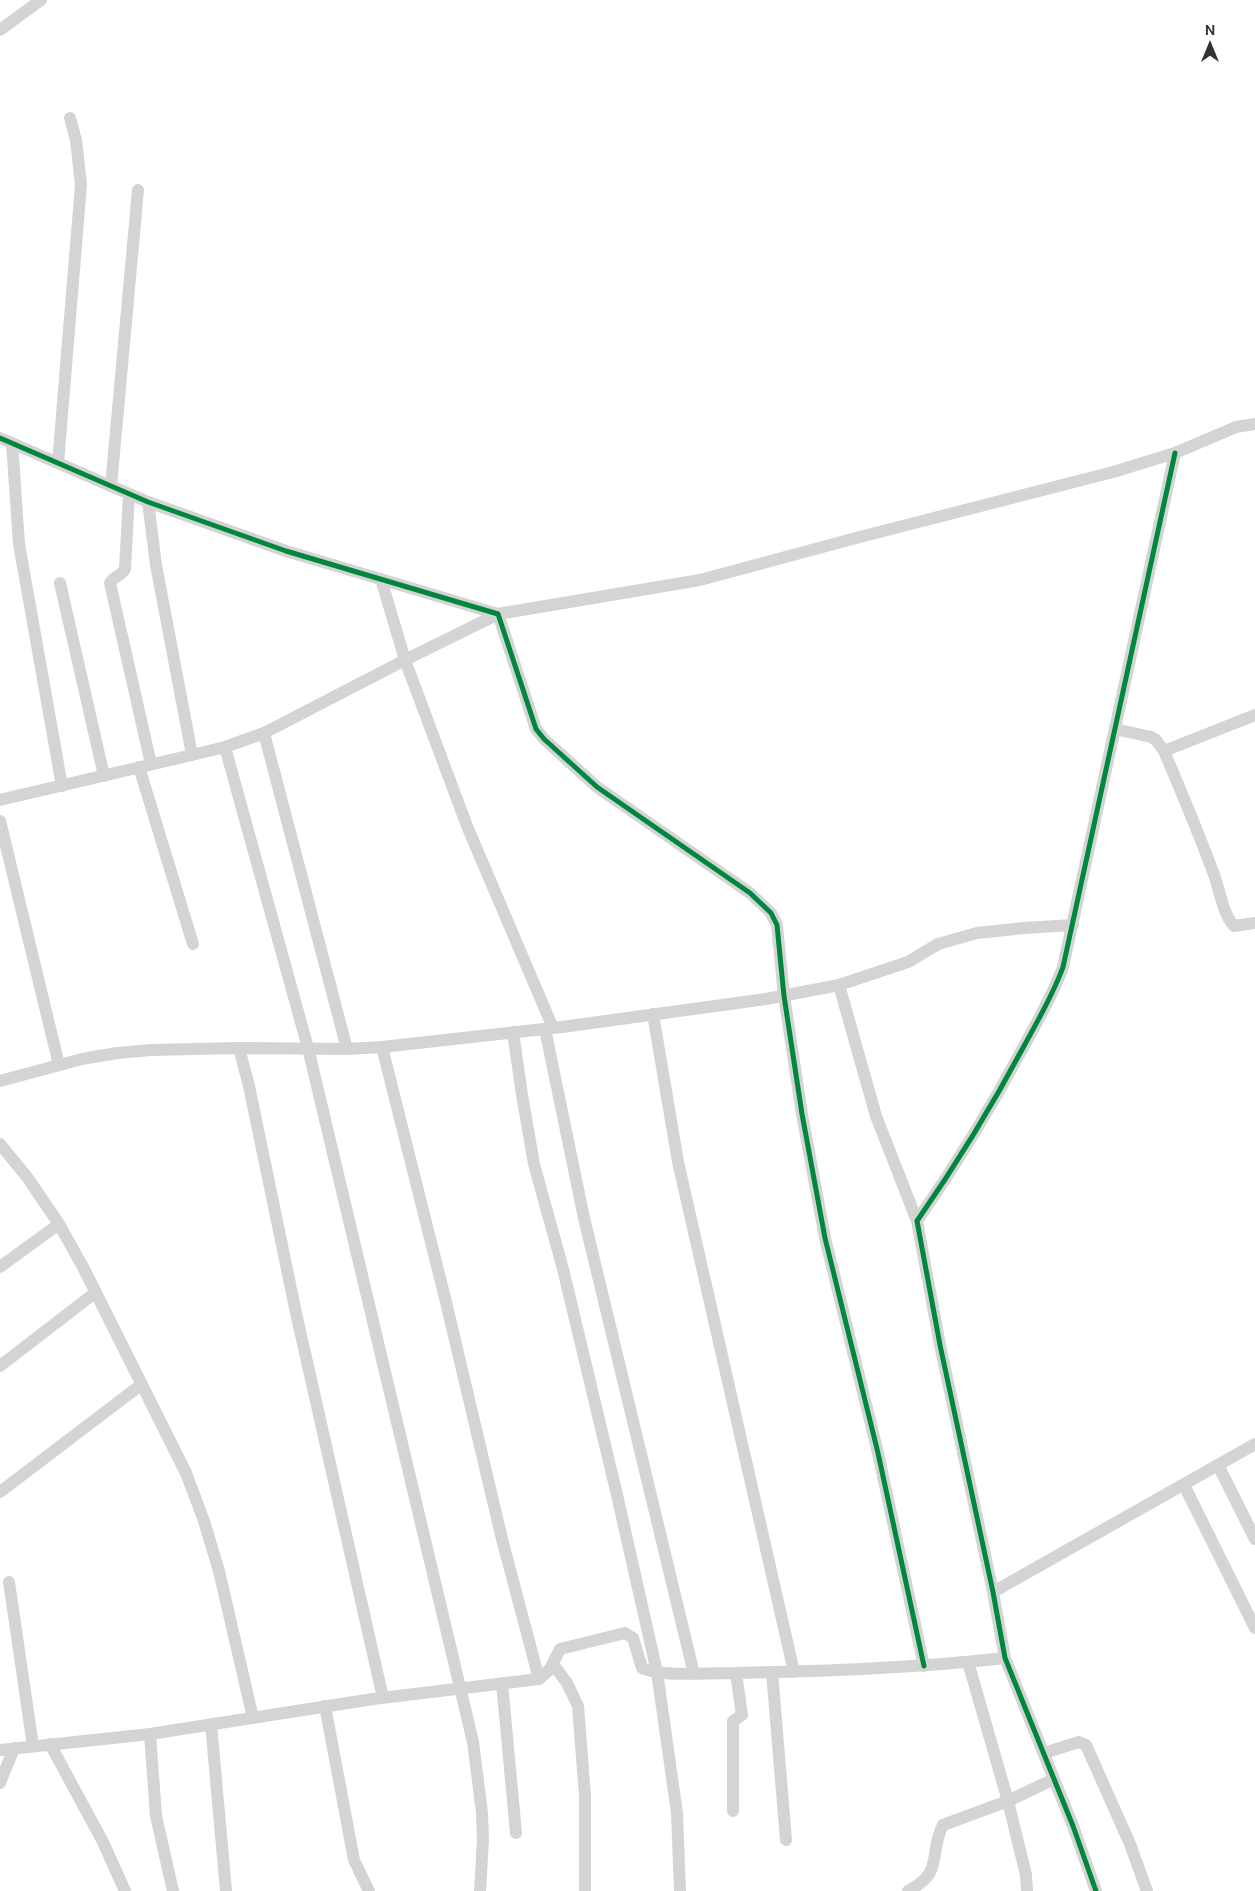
<!DOCTYPE html>
<style>
body{margin:0}
#map{position:relative;width:1255px;height:1891px;overflow:hidden;background:#fff;font-family:"DM Sans",sans-serif}
canvas{display:block}
.north{position:absolute;left:1185px;top:20px;width:50px;height:50px;-webkit-text-stroke:4px #fff;paint-order:stroke;rotate:0deg;font-size:14px;font-weight:700;line-height:20px;text-align:center;color:#333}
.north::after{content:'';display:block;margin:auto;width:18px;height:22px;background:#333;clip-path:polygon(50% 0,100% 100%,50% 72%,0 100%)}
</style>
<div id="map">
<canvas width="1255" height="1891"></canvas>
<div class="north">N</div>
</div>
<script>
const context = document.querySelector('canvas').getContext('2d');
context.lineJoin = 'round';
function strokePath(path, color, width, dash) { context.strokeStyle = color; context.lineWidth = width; context.lineCap = dash ? 'butt' : 'round'; context.setLineDash(dash || []); context.stroke(path); }
const street = new Path2D(`
 M0,30l41,-30
 M0,438l148,64 138,49 212,63 38,115 8,10 53,48 153,106 21,20 6,12 7,71 18,118 23,124 53,215 46,213
 M12,443l7,101 43,242
 M58,463l23,-278 -5,-45 -6,-22
 M111,486l27,-296
 M129,494l-4,75c-4,7 -12,8 -15,14l41,181
 M148,502l8,63 36,190
 M381,579l24,81 62,166 86,202
 M60,583l44,193
 M1115,729l36,8 5,3 8,11c17,40 34,80 49,121 7,17 9,41 21,54l21,-3
 M264,733l83,316
 M225,747l83,301 165,694 9,71 1,27 -3,51
 M1164,751l91,-36
 M139,767l54,177
 M0,800l192,-45 33,-8 39,-14 141,-73 93,-46 202,-34 156,-42 257,-66 62,-19 61,-26 19,-3
 M0,821l59,244
 M839,985l37,131 41,105
 M653,1014l25,148 116,510
 M545,1029l39,189 110,456
 M513,1032l9,63 12,69 29,105 54,226 40,177 20,141 3,78
 M382,1047l64,255 56,237 37,140
 M239,1048l10,38 47,227 87,385
 M0,1081l82,-22 35,-6 34,-3 88,-2 108,1 35,-2 180,-20 204,-28 73,-14 69,-23 30,-18 39,-11 47,-5 49,-3
 M0,1144l27,33 32,47 25,45 102,204 18,48 15,50 34,147
 M0,1267l59,-43
 M0,1366l96,-74
 M1218,1465l37,74
 M1184,1485l71,143
 M0,1492l142,-108
 M9,1582l24,164
 M993,1592l262,-148
 M968,1662l40,139 18,74 1,16
 M553,1664l14,19 11,23 7,90v95
 M772,1672l14,168
 M502,1683l14,150
 M325,1706l29,154 15,31
 M211,1724l15,167
 M150,1734l6,82 17,75
 M50,1744l53,98 22,49
 M0,1750l150,-16 223,-35 166,-20 11,-10 10,-20 65,-16 8,5 9,30c19,9 71,5 94,5 90,-2 180,-5 269,-15
 M1044,1753l35,-11 7,3 44,99 17,47
 M0,1783l14,-35
 M733,1811v-90l9,-6 -6,-42
 M908,1891c37,-19 20,-37 35,-66l65,-24 46,-22
 M1096,1891l-23,-65 -68,-168 -12,-66 -53,-247 -23,-124c39,-56 75,-115 107,-175 14,-26 29,-51 39,-79l112,-514`);
const cycleway = new Path2D(`
 M0,438l148,64 138,49 212,63 38,115 8,10 53,48 153,106 21,20 6,12 7,71 18,118 23,124 53,215 46,213
 M1096,1891l-23,-65 -68,-168 -12,-66 -53,-247 -23,-124c39,-56 75,-115 107,-175 14,-26 29,-51 39,-79l112,-514`);
strokePath(street, '#d4d4d4', 12);
strokePath(cycleway, '#00873e', 5);
</script>
